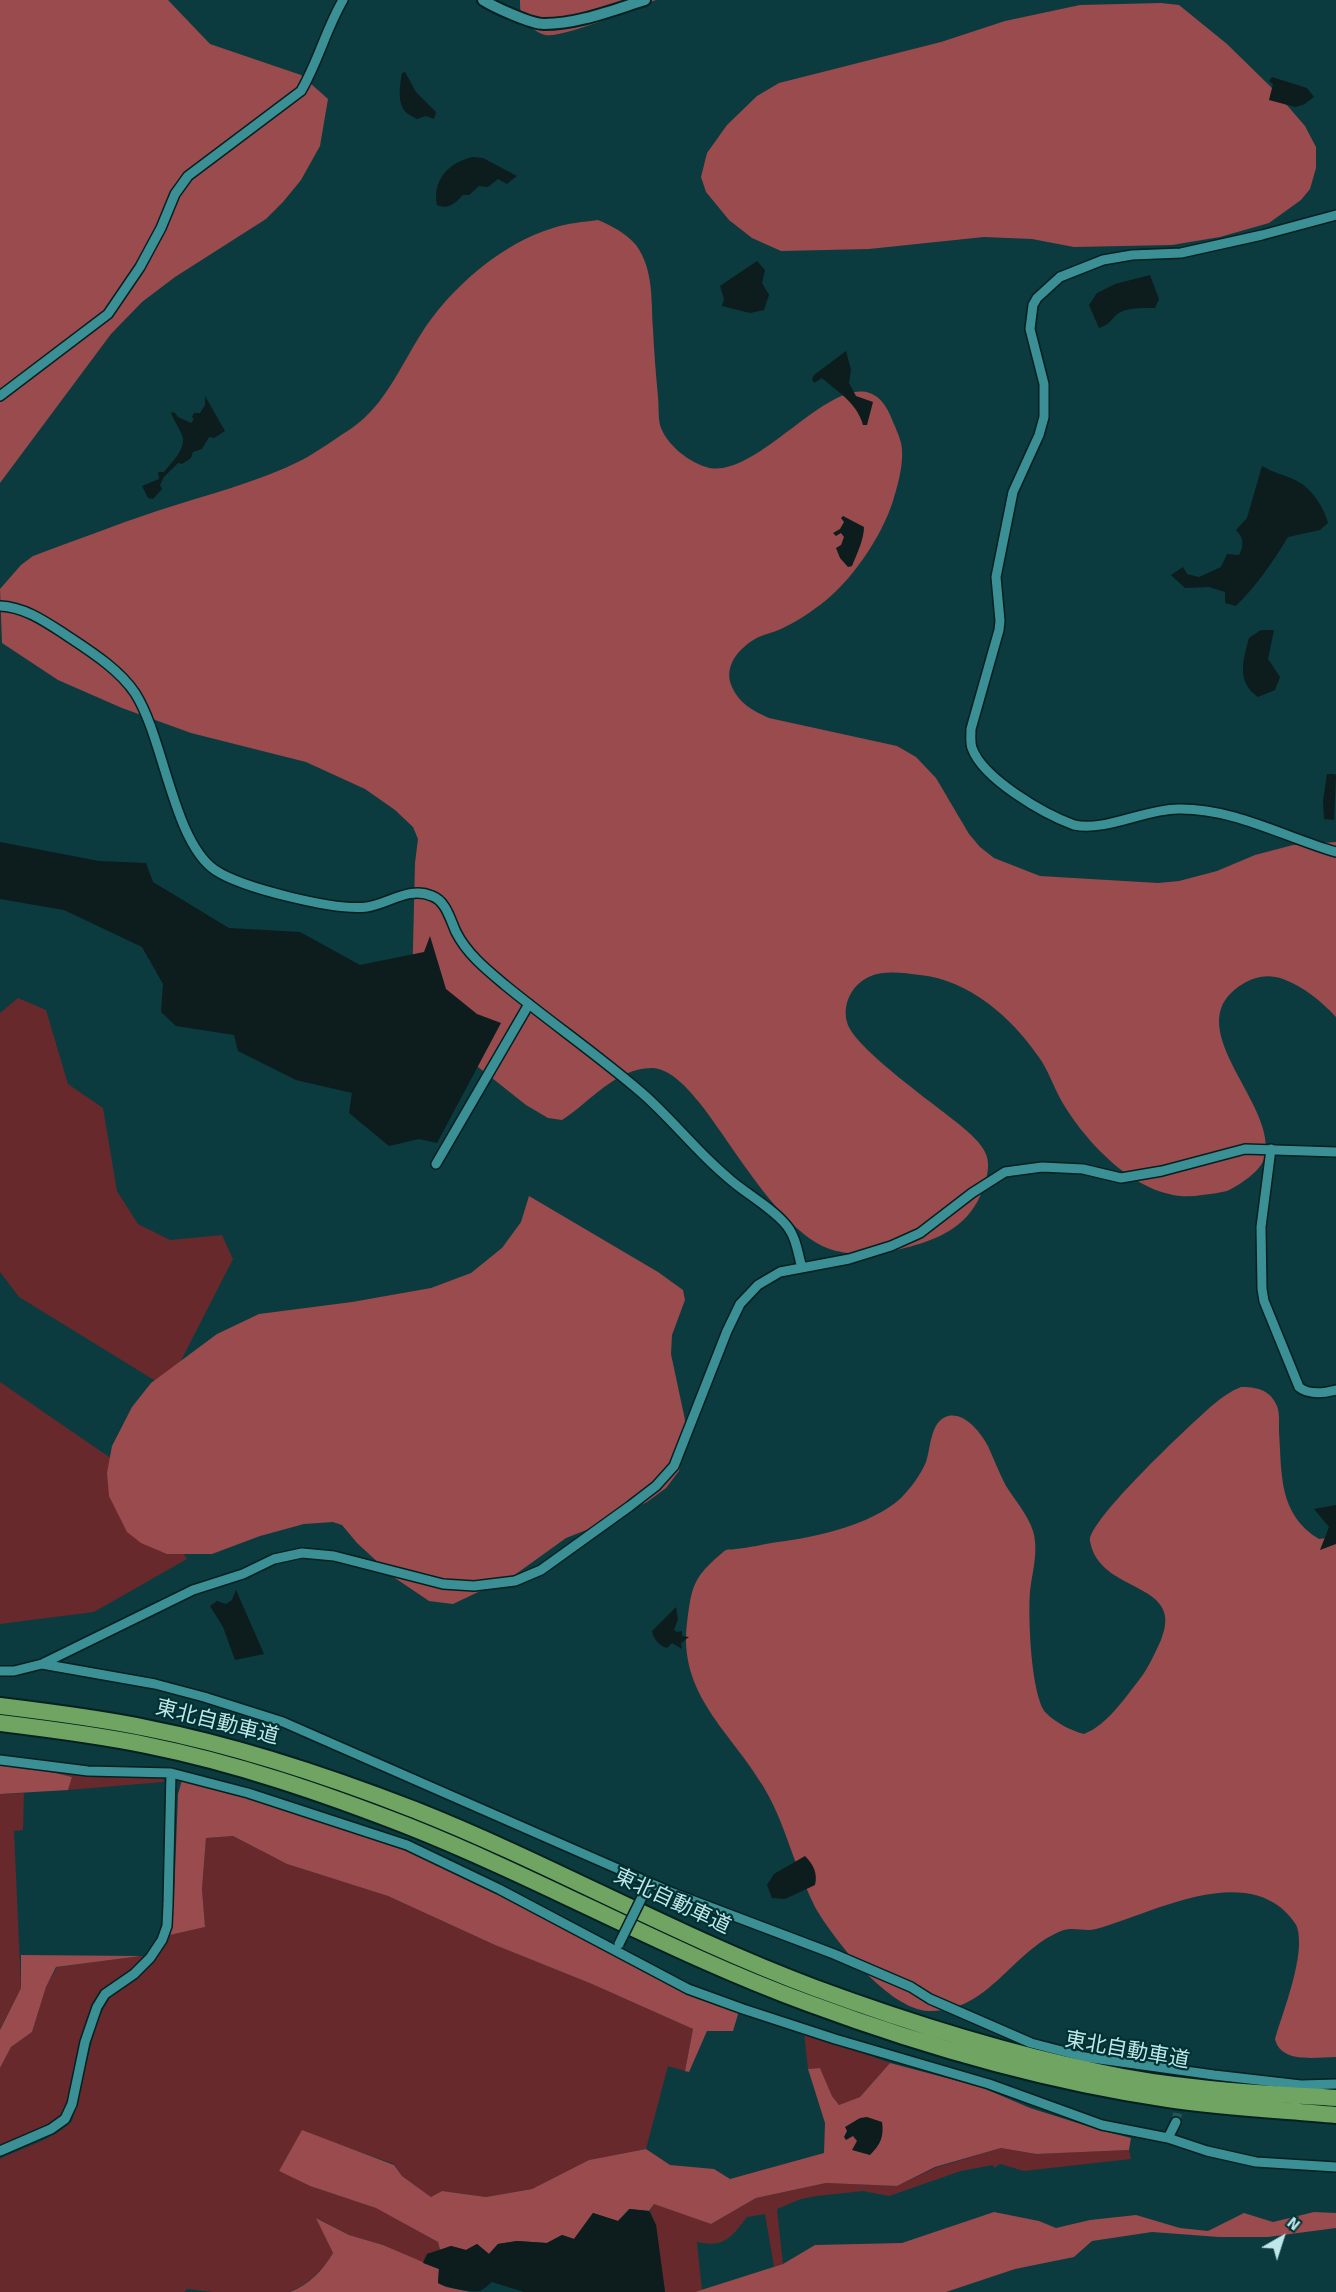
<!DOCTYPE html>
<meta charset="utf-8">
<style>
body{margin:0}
#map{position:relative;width:1336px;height:2292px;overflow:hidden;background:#0b3b3e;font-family:Signika,sans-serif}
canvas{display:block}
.north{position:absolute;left:1252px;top:2208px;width:60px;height:60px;-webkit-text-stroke:4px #003133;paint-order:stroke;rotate:39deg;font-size:16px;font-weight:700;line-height:24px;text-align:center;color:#bfe6e8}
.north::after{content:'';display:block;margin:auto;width:21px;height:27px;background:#bfe6e8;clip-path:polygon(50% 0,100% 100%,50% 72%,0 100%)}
</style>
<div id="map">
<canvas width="1336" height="2292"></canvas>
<div class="north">N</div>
</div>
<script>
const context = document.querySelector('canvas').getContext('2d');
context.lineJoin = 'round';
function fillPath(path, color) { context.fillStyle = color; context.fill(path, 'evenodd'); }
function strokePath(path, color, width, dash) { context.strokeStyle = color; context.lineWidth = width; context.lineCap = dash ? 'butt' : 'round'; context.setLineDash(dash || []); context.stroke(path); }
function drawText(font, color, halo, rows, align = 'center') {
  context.font = font + ' Signika,"Noto Sans JP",sans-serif'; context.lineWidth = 4.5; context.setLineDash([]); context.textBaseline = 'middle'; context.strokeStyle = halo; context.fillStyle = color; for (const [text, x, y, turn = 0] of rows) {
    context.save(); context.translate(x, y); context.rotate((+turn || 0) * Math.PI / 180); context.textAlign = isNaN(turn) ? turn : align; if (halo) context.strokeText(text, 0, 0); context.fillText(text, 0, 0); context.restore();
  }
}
const green = new Path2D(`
 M18,998l28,12 22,74 35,24 14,83 21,33 32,16 52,-5 11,24 -66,129 -148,-91 -19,-25v-259z
 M0,1382l131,90 56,87 -93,53 -94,12z
 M28,1766l135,9 1,7 -96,8 4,-13z
 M24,1793l-1,37 -9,1 7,157 -21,41v-235z
 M233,1836l54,28 101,32 107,49 97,39 101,45 -8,42 -17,-5 -22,83 -57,11 -57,29 -46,8 -44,-6 -11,6 -29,-21 -8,-12 -92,-33 -23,40 31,15 67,22 61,34 2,8 -13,4 -4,9 -40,-18 -34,-10 -32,-17 16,35c-10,17 -25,32 -44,39h-76l-26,-3 -3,3h-184v-133c23,-12 53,-19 72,-38l25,-100 12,-23 30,-22 31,-41 35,-8 -3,-38 4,-51z
 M141,1956h7l-49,38 -12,27 -18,83 -8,13 -12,8 -49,23v-80l11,-21 21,-15 14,-45 11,-20z
 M804,2032l86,31 -30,34 -21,8 -7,-9 -12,-28 -12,1z
 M1001,2148l35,6 93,-4 2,9 -107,12 -24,-7 -6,4 -1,-3 -32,6 -72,25 -26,-5 -46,5 -16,3 -24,10 6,55 -9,3 -9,-53 -18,3c-16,21 -23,31 -50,25l5,48 -7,2h-30l-9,-67 -6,-14 4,-8 57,21 45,-26 70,-15 71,3 38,-18z`);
const forest = new Path2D(`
 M0,0h168l42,44 91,31 27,24 -8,47 -19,34 -18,22 -17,17 -91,58 -33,25 -31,32 -111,149z
 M520,0h136c-22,8 -91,38 -111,35 -9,-2 -21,-13 -24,-21 -1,-4 -1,-10 -1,-14z
 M1161,3l18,2 48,39 46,45 32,37 11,21v21l-6,21 -9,11 -32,23 -49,14 -48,8 -98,2 -42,-8 -48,-2 -115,12 -88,2 -29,-13 -23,-18 -23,-28 -5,-15 6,-24 20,-28 30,-29 22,-13 162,-41 64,-21 75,-16z
 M598,220c14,6 28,13 38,25 18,25 15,55 17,84 1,23 3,46 5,68 1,9 0,19 2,28 6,19 27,36 46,42 57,18 150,-134 185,-50 3,8 8,17 10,26 4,17 -3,42 -8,58 -12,37 -42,81 -73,104 -12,9 -26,18 -39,24 -8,4 -18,5 -26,10 -17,10 -32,28 -23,48 8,17 20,23 37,31l128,28 19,11 20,21 33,56 11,13 14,11 46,18 118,7 21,-2 38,-10 38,-16 38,-10 43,-3v175c-15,-16 -32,-30 -53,-38 -16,-6 -31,-2 -45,8 -60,43 43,120 26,172 -4,13 -26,27 -37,32 -8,2 -17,3 -25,4 -58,11 -115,-50 -141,-95 -8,-14 -13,-31 -23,-44 -27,-39 -69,-76 -118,-81 -15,-2 -35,-5 -49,1 -18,7 -29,27 -24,46 5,24 86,81 108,99 11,9 28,22 32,36 3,12 -1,22 -4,32 -4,12 -13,26 -23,34 -17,15 -45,23 -68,28 -20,3 -45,5 -65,-3 -49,-20 -95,-105 -129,-147 -10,-12 -27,-32 -45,-33 -36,-1 -63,34 -91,52l-14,-2 -22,-13 -58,-46 -56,-70 3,-126 3,-24 -5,-12 -18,-17 -30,-21 -59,-27 -115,-29 -69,-25 -64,-28 -56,-37 -2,-54 21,-24 12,-9c41,-15 82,-31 124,-45 48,-16 99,-28 145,-51 17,-9 34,-22 50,-32 33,-23 48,-61 69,-94 28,-45 81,-91 132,-106 15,-5 30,-6 45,-8z
 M529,1196l129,76 25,18 2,10 -13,35 -1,19 17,80 -9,37 -13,17 -19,14 -40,20 -41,16 -50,36 -63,30 -24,-3 -34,-23 -38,-35 -15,-18 -9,-3 -29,2 -44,12 -48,18h-45l-26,-11 -14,-11 -18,-36 -2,-23 5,-27 20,-39 19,-24 66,-49 42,-20 93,-12 79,-14 40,-15 31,-25 19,-26z
 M1241,1387c14,0 28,2 35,17 4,7 3,19 3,28 3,42 -1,82 40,107l9,-1 8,-4v523c-20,0 -55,7 -61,-18 8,-28 31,-84 22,-112 -3,-7 -11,-15 -17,-20 -50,-38 -132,8 -184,22 -12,3 -23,-3 -35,2 -49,20 -73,82 -132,80 -40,-1 -95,-71 -114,-104 -8,-16 -14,-32 -21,-49 -9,-25 -17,-49 -31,-72 -33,-55 -85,-92 -76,-163 4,-29 4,-42 26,-62 2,-2 11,-10 13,-11 3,-1 6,0 9,-1 14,-1 29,-5 43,-7 39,-5 93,-17 123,-44 10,-10 20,-24 25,-36 5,-14 4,-41 22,-46 17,-4 33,17 40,30 6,13 11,27 18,40 9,14 22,29 27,45 6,20 -1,42 -3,61 -2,24 1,104 16,121 10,10 26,18 38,21 23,-9 40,-35 55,-54 10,-13 15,-25 22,-40 25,-60 -62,-45 -71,-99 -3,-20 104,-120 124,-137 8,-7 17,-13 27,-17z
 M0,1764l28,2 44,11 -4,13 -68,4z
 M182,1780l67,16 157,52 333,163 -6,20h-26l-18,41 -4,-1 8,-42 -101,-45 -97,-39 -107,-49 -101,-32 -54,-28 -27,2 -4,51 3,38 -35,8 4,-37 4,-104z
 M21,1955l120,1 -85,11 -10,20 -14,45 -21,15 -11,21v-38l21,-42z
 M890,2063l91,24 49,21 70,22 31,8 -2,12 -93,4 -35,-6 -66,19 -38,19 -71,-3 -70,15 -45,26 -57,-20 -5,7 -20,-2 -11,12 -25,-8 -19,26 -12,-4 -15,8 -30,-2 -19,3 -9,10 -12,-10 -11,6 -15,-4 -11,4 -2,-8 -62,-34 -66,-22 -31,-15 23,-41 92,35 8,11 29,21 11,-6 44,6 46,-8 57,-29 57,-11 24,16 44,4 16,10 94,-26 1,-30 -17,-54 12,-1 12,28 7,9 21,-8z
 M994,2212l45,9 17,7 34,-8 46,-5 44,13 28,3 36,-18 29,9 41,-10 22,1v15l-68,9h-49l-67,-5 -60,9 -18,16 -59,12 -69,23h-251l88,-28 32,-19 87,-2z
 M316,2218l33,17 34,10 56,24 -1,14 8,4 24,5h-180c19,-7 33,-22 43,-39z`);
const water = new Path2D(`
 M405,72l11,20 20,20 -2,7 -8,-3 -9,3c-3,-2 -6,-3 -9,-5 -12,-9 -8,-29 -6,-41z
 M1272,77l35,11 7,9 -11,8 -8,2 -26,-7 4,-16 -4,-3z
 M473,157l10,1 34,18 -10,8 -9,-5 -10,8 -9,-1 -10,9h-6c-8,8 -14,15 -26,10 -5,-25 12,-43 36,-48z
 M757,261l8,9 -3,13 7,12 -5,15 -14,3 -28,-7 2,-7 -4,-13z
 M1150,275l9,24 -4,9c-11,0 -26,-1 -36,5 -9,6 -6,10 -20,15l-10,-23 8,-12 18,-9z
 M846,351l5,19 -2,13 7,13 17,6 -6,23h-4c-6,-22 -25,-33 -41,-47l-8,5 -2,-4 2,-4z
 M205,396l20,35 -11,7 -5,-1 -7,12 -9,3 -2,6 -9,6 -4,-1 -14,14 -4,8 2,4 -9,10 -5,-1 -6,-12 17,-7 -1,-7h6c7,-9 20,-21 19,-33 -1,-9 -10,-18 -12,-27l4,1 3,4 13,6 3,-4 -2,-2 2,-4h6l5,-8z
 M1262,466c12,7 19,8 31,13 17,7 30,26 35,44l-8,7 -32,7c-15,25 -31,48 -52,69l-11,-3v-11l-16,-5 -24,1 -14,-13 12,-8 4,7 12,3 22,-10 6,-13 12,1c5,-9 5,-17 -3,-25l11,-12z
 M843,516l21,11c0,12 -7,27 -12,39l-4,1 -8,-9 -4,-10 5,-3 3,-8 -3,-4 -5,3 -3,-3 7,-4 4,-7 -3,-4z
 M1261,630h13l-6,29 12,18 -5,13 -17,7c-22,-15 -15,-37 -9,-59z
 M1327,774h8l1,2 -2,44 -10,-1 -1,-18z
 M0,842l99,19 47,2 7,19 76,46 71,4 60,33 64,-13 6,-16 16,53 31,25 24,9 -64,120 -18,-4 -30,7 -40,-33 3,-20 -56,-13 -58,-29 -4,-16 -58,-9 -15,-14 2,-28 -21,-37 -78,-37 -64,-11z
 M1336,1505v39l-16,6 9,-23 -15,-18z
 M236,1590l28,64 -29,6 -12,-33 -13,-21 7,-5 9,3 6,-4z
 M676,1607l2,12 -4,11 3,2 5,-1v5l7,1 -8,6 1,6 -10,-6 -5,5c-8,-2 -14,-10 -15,-17z
 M805,1856c8,8 13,17 10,29l-30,14 -13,-1 -5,-13 7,-11z
 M867,2117l15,5c2,14 -1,22 -12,33l-18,-5 5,-9 -4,-5 -7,4 -2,-3 3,-6 -2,-4 15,-9z
 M630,2209l19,2 7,14 9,67h-141l-32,-10c-4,3 -8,7 -12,9 -10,1 -33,-3 -42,-8l1,-14 -16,-6 4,-9 24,-8 15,4 11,-6 12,10 9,-10 19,-3 30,2 15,-8 12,4 19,-26 25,8z`);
const minorTunnel = new Path2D(`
 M1176,2122l8,-46`);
const minor = new Path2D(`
 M1336,215l-74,20 -81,18 -49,2 -29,5 -43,17 -23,21 -4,7 -3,24 14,55v33l-5,18 -26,57 -17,85 4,44 -1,9 -28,99c0,7 -1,13 1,19 11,31 72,66 102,77 31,7 71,-16 104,-16 56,-1 106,28 158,43
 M0,396l108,-82 32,-47 21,-39 14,-34 13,-18 113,-85c17,-29 25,-62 42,-91
 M0,606c25,1 46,16 66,29 24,16 53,34 69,58 29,45 38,148 80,177 27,18 120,41 152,37 21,-3 42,-21 65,-11 14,5 18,23 24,36 11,22 31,38 49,53 45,37 93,70 137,108 30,26 54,58 84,83 18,17 46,31 61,50 9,11 11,28 15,42
 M1271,1149l-10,78 1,62 2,12 35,86c9,8 25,6 37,3
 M436,1164l93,-160
 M42,1664l113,20 49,13 79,25 390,171 161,61 77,33 19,12 101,44 54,14 129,18 87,10 35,-1
 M0,1671h14l28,-7 151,-74 50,-16 31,-15 28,-6 32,3 109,28 31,2 41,-5 26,-11 89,-64 26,-20 18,-20 53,-135 13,-27 18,-19 22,-13 69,-13 42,-13 29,-13 52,-40 33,-21 37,-5 41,2 38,9 41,-7 83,-22 91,3
 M0,1760l88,11 83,2 77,20 159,52 92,44 189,100 55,20 92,30 154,45 113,41 66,13 39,13 49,11 80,5
 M1168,2138l8,-16
 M0,2151l51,-22 14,-10 7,-15 13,-62 12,-35 8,-13 29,-20 16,-16 12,-18 5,-14 1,-22 3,-131`);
const tertiary = new Path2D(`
 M483,0c11,7 48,24 61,24 34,0 69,-14 101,-24`);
const motorway = new Path2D(`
 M0,1706c49,6 98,12 146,22 92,18 182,48 269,82 136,54 263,127 400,178 92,34 187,64 283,84 78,17 159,21 238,26
 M0,1723c49,6 98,12 146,22 90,18 177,48 262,81 136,54 263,127 400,177 116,43 236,78 360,96 55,8 112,11 168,16`);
const minorBridge = new Path2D(`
 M619,1944l27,-55`);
const streetNames = [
 ["東北自動車道",217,1723,14],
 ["東北自動車道",672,1902,25],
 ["東北自動車道",1127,2051,10]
];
fillPath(green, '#67292c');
fillPath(forest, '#9a4b4d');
fillPath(water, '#0d1c1d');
strokePath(minorTunnel, '#265558', 9, [9, 4.5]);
strokePath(minor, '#052021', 12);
strokePath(tertiary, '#052021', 14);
strokePath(motorway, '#052021', 20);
strokePath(minor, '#3a9094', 9);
strokePath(tertiary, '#3a9094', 10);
strokePath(motorway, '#6fa462', 16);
strokePath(minorBridge, '#052021', 12, []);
strokePath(minorBridge, '#3a9094', 9);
drawText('21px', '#bfe6e8', '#003133', streetNames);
</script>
